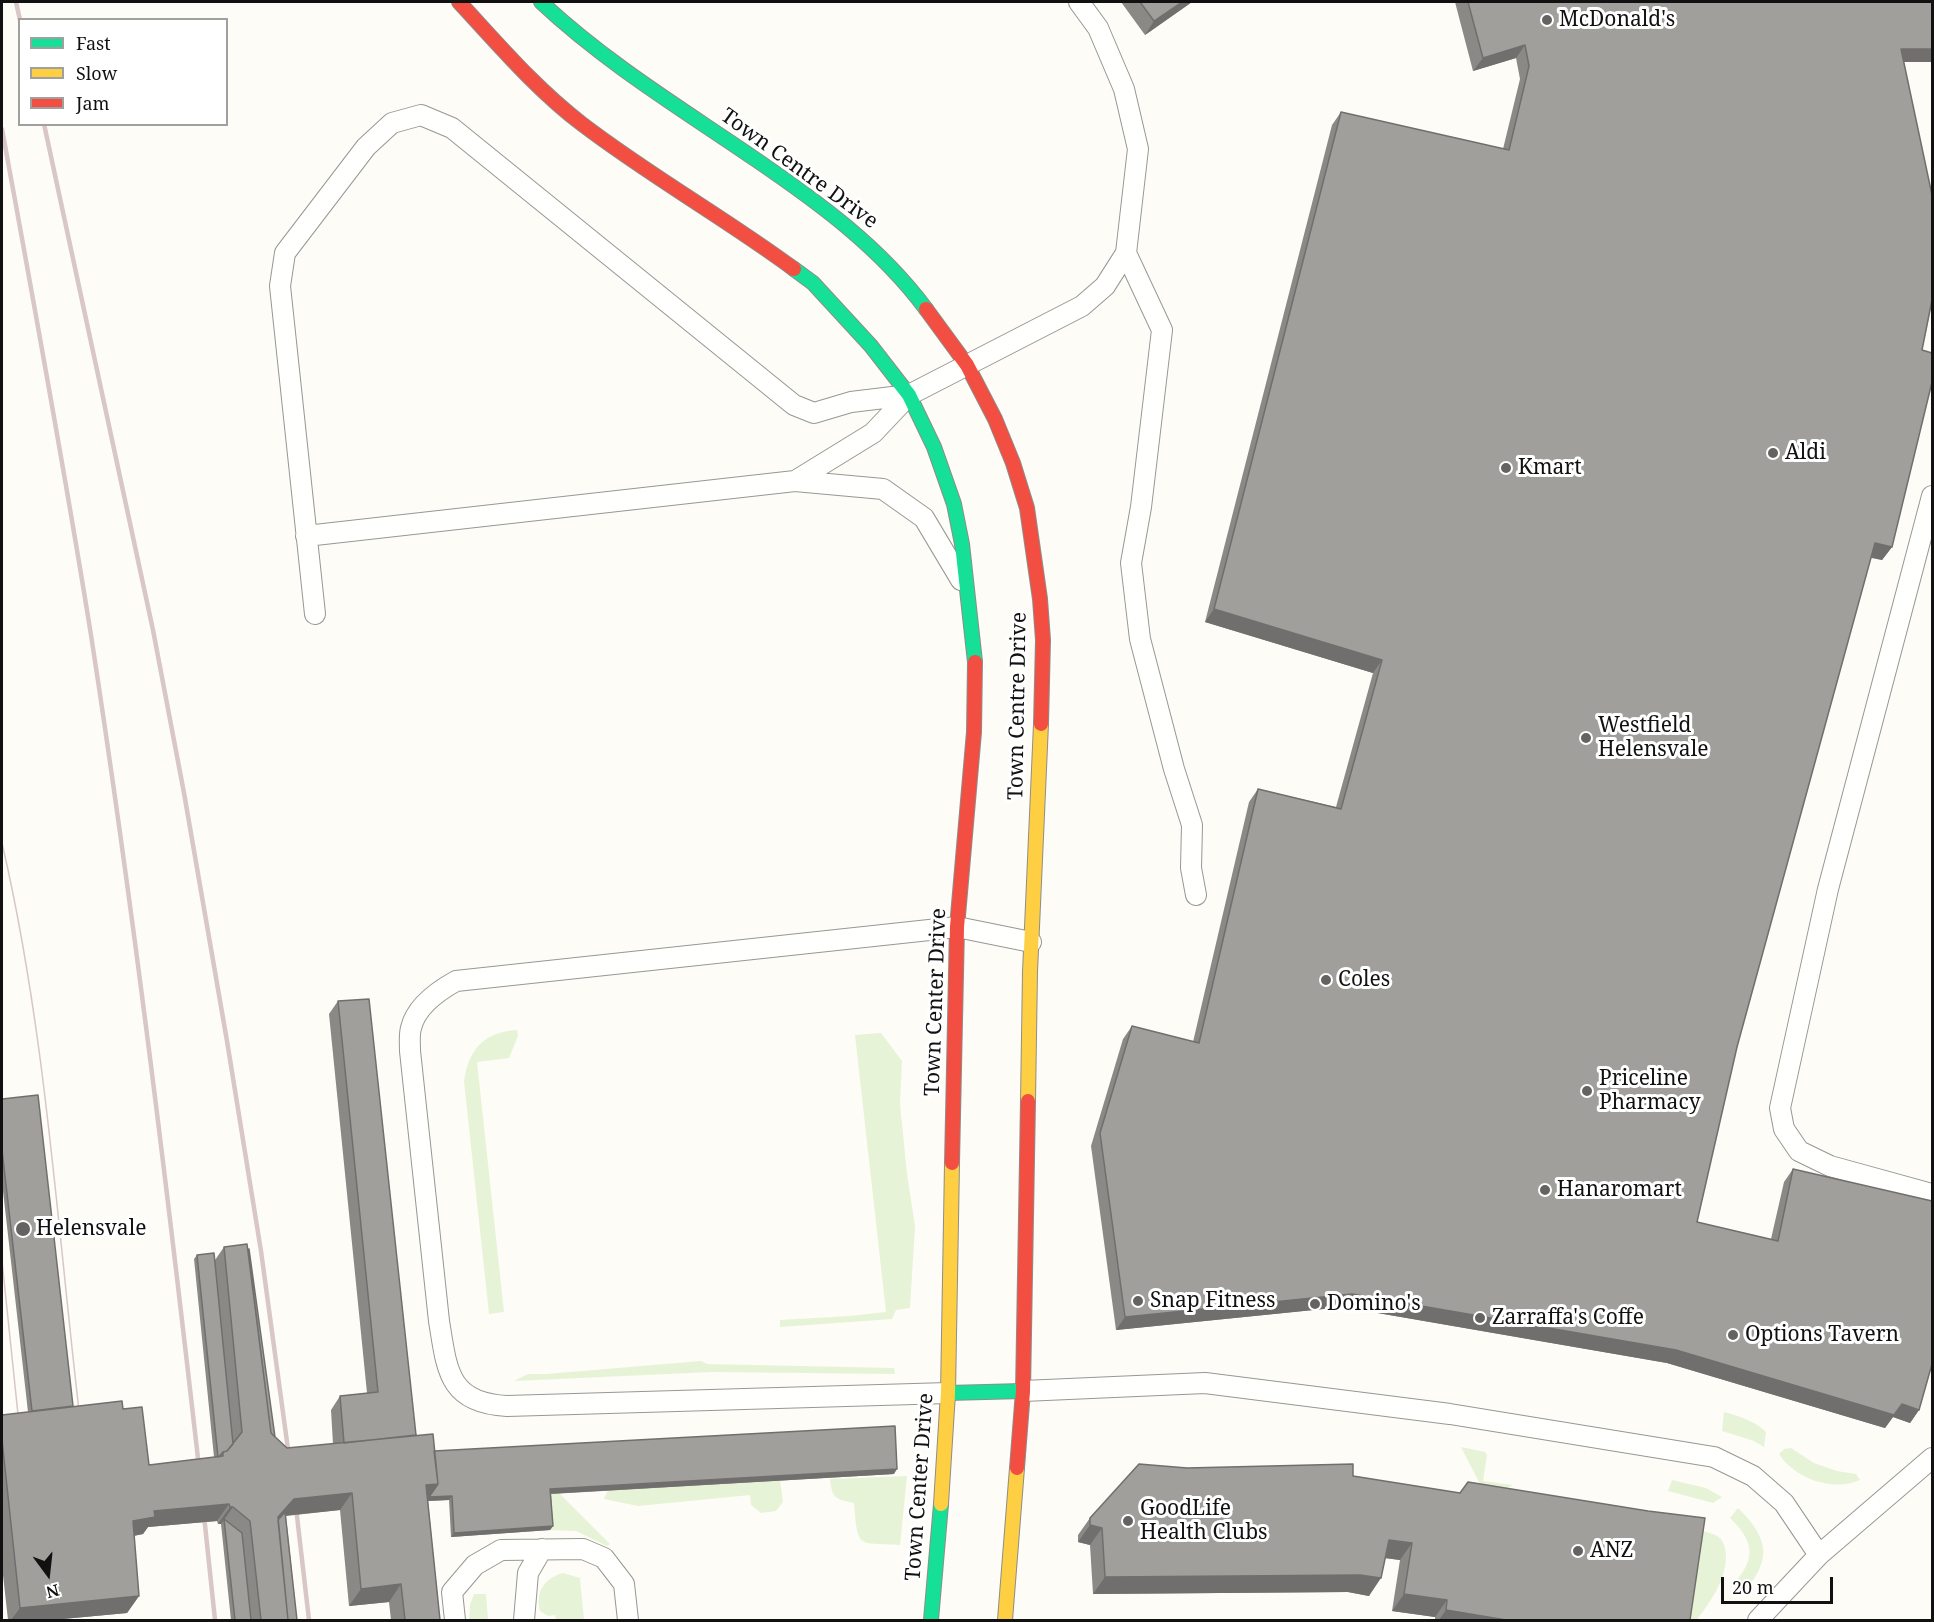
<!DOCTYPE html>
<style>
body{margin:0}
#map{position:relative;width:1934px;height:1622px;overflow:hidden;background:#fdfcf7;font-family:"Noto Serif",serif}
canvas{display:block}
.frame{position:absolute;inset:0;border:3px solid #111;pointer-events:none}
.legend{position:absolute;left:18px;top:18px;width:210px;height:108px;box-sizing:border-box;background:#fff;border:2px solid #a0a0a0;margin:0;padding:8px 10px;list-style:none;font-size:18px;color:#111}
.legend li{display:flex;align-items:center;gap:12px;height:30px}
.legend b{width:30px;border:2px solid #a0a0a0}
.north{position:absolute;left:18px;top:1544px;width:60px;height:60px;-webkit-text-stroke:4px #fff;paint-order:stroke;rotate:165deg;font-size:16px;font-weight:700;line-height:24px;text-align:center;color:#111}
.north::after{content:'';display:block;margin:auto;width:21px;height:27px;background:#111;clip-path:polygon(50% 0,100% 100%,50% 72%,0 100%)}
.scale{position:absolute;left:1721px;top:1577px;width:112px;height:27px;box-sizing:border-box;border:3px solid #111;border-top:0;padding-left:8px;font-size:18px;line-height:21px;white-space:nowrap;color:#111;-webkit-text-stroke:4px #fff;paint-order:stroke}
</style>
<div id="map">
<canvas width="1934" height="1622"></canvas>
<div class="frame"></div>
<ul class="legend">
<li><b style="height:8px;background:#16e098"></b>Fast</li>
<li><b style="height:8px;background:#ffcf43"></b>Slow</li>
<li><b style="height:8px;background:#f24e42"></b>Jam</li>
</ul>
<div class="north">N</div>
<div class="scale">20 m</div>
</div>
<script>
const context = document.querySelector('canvas').getContext('2d');
context.lineJoin = 'round';
function fillPath(path, color) { context.fillStyle = color; context.fill(path, 'evenodd'); }
function strokePath(path, color, width, dash) { context.strokeStyle = color; context.lineWidth = width; context.lineCap = dash ? 'butt' : 'round'; context.setLineDash(dash || []); context.stroke(path); }
function drawText(font, color, halo, rows, align = 'center') {
  context.font = font + ' "Noto Serif",serif'; context.lineWidth = 6; context.setLineDash([]); context.textBaseline = 'middle'; context.strokeStyle = halo; context.fillStyle = color; for (const [text, x, y, turn = 0] of rows) {
    context.save(); context.translate(x, y); context.rotate((+turn || 0) * Math.PI / 180); context.textAlign = isNaN(turn) ? turn : align; if (halo) context.strokeText(text, 0, 0); context.fillText(text, 0, 0); context.restore();
  }
}
const green = new Path2D(`
 M517,1030l1,6 -9,22 -32,4 27,250 -15,2 -25,-233c5,-32 20,-49 53,-51z
 M881,1033l21,28 -2,43 7,70 8,52 -5,82 -14,2 -4,9 -112,8v-7l70,-4 36,-4 -31,-277z
 M701,1361l6,3 187,4 1,6 -183,-2 -198,9 14,-7h19z
 M1724,1412c15,4 31,9 42,20l-2,15 -10,-6 -32,-10z
 M1461,1447l24,5 2,3 -4,26 30,4 -11,6 -20,-3z
 M1791,1448l23,15 23,8 19,3 4,6c-27,12 -65,-1 -81,-26l5,-5z
 M907,1476l-7,69c-44,-2 -42,3 -46,-42 -18,-4 -22,-4 -24,-24z
 M780,1480l3,22 -7,9 -15,2 -10,-8 -1,-10 -112,11 -34,-7 4,-9z
 M1672,1480l34,8 16,9 -9,6 -45,-12z
 M559,1493l51,51 -3,2 -31,-15 -26,-1 -3,-36z
 M1738,1508c28,27 36,50 7,82l-9,-9c22,-25 15,-43 -6,-63z
 M1685,1529c9,1 24,2 32,7 7,4 9,13 9,21 -1,25 -15,43 -29,63h-17z
 M563,1573l17,5 4,42h-28l-1,-5 -7,1 -8,-5c-5,-20 5,-33 23,-38z
 M474,1594h12l2,26h-19l1,-15z`);
const lane = new Path2D(`
 M1126,253l36,77 -21,177 -10,56 9,76 34,130 18,56 -1,43 5,27
 M795,481l88,8 41,29 37,62
 M1932,496l-104,393 -48,219 4,21 15,22 31,15 102,28
 M306,536l489,-55 78,-48 36,-38 173,-89 23,-20 21,-33 12,-104 -14,-60 -26,-61 -19,-26
 M315,614l-35,-328 5,-33 81,-106 26,-24 29,-8 31,13 342,277 20,8 37,-11 58,-7
 M1023,1391l182,-8 245,31 264,43 39,19 31,27 35,52
 M948,1393l-441,13c-59,-3 -60,-36 -68,-85l-29,-270c0,-7 -1,-16 1,-23 5,-22 27,-37 45,-47l501,-54 74,15
 M455,1620l-3,-28 23,-27 26,-15 82,-1 21,9 20,26 4,36
 M524,1620l4,-47 14,-24
 M1758,1620l61,-65 113,-97`);
const fast = new Path2D(`
 M541,2c65,61 141,107 214,157 63,43 125,88 171,150
 M794,269l19,14 58,63 38,49 25,52 20,57 8,40 13,118
 M948,1393l75,-2
 M931,1620l10,-116`);
const slow = new Path2D(`
 M1028,1101l2,-129 11,-248
 M941,1504l7,-111 4,-230
 M1005,1620l12,-152`);
const jam = new Path2D(`
 M459,2c39,42 77,87 123,122 68,52 143,94 212,145
 M926,309l41,56 28,54 18,44 14,45 13,91 3,41 -2,84
 M952,1163l5,-236 17,-195 1,-70
 M1017,1468l6,-77 5,-290`);
const tram = new Path2D(`
 M2,843c44,189 55,383 78,576
 M2,1261l17,163`);
const rail = new Path2D(`
 M16,2l4,18
 M44,124l109,506 31,163 43,248 34,210 29,213
 M2,129c31,169 62,337 89,506 43,279 77,560 109,841
 M295,1499l14,121
 M203,1506l12,114`);
const wall = new Path2D(`
 M1121,2h71l-47,33z
 M1455,2h477l-1,60h-28l28,245 -9,43 -30,197 -10,13 -11,-2 -134,489 -40,175 74,17 13,-57 9,-13 137,203 -11,38 -9,13 -17,-6 -8,11 -218,-65 -324,-56 -227,23 -25,-184 32,-107 9,-13 61,16 56,-240 9,-13 78,18 37,-134 -168,-51 127,-497 9,-13 162,37 17,-70 -4,-21 -43,13z
 M338,1001l78,434 18,16 460,23 -343,20 2,32 -3,4 -99,7 -2,-37 -21,1 12,119h-49l-2,-18 -40,4 -9,-96 -54,6 11,104h-66l-10,-96h-3l-1,-3 -69,6 -5,7 -9,2 5,60 -12,17 -75,7h-44l-6,-54v-151l26,-3 -26,-230v-83l71,307 50,3 26,56 65,-8 -20,-198 3,-4 18,5 9,-13 51,190 12,11 46,-4 -2,-34 9,-14 27,-3 -38,-379z
 M1187,1468l166,8 337,144h-255v-3l-43,-6 8,-51 -15,-2 -16,38 -21,-4 -255,2 -3,-49 -12,-3v-7l12,-17z`);
const shadedWall = new Path2D(`
 M1182,2h10l-47,33 9,-14z
 M1525,45l-9,13 -43,13 10,-13z
 M1901,49h31v11l-1,2h-40z
 M1875,543l17,4 -10,13 -16,-4z
 M1214,609l168,51 -9,13 -168,-51z
 M1352,1294l324,56 226,54 17,6 -9,13 -17,-6 -8,11 -218,-65 -324,-56 -227,23 9,-13z
 M897,1469l-3,5 -347,20 3,-5z
 M438,1484l14,12 -3,4 -23,1v-16z
 M352,1493l-12,17 -58,6 -13,15 9,-14 16,-18z
 M229,1504l-12,17 -69,6 -5,7 -22,4 12,-17 21,-10z
 M230,1507h3l-12,17h-3z
 M1090,1525l12,3 -12,17 -12,-3z
 M553,1526l-3,4 -99,7 3,-4z
 M1389,1540l23,3 -12,17 -23,-3z
 M1360,1575l21,3 -12,18 -21,-4 -255,2 12,-17z
 M401,1584l-12,18 -40,4 12,-17z
 M1404,1594l43,6 -12,17 -43,-6z
 M139,1596l-12,17 -75,7h-41l9,-12z
 M1446,1610l60,10h-67z`);
const building = new Path2D(`
 M1140,2h42l-28,19z
 M1468,2h464v47h-31l31,146v105l-10,50 10,3v29l-40,165 -17,-4 -138,504 -40,175 81,19 15,-72 139,32v163l-13,46 -17,-6 -8,11 -218,-65 -324,-56 -227,23 -25,-184 32,-107 67,17 59,-254 83,20 41,-149 -168,-51 127,-497 168,38 20,-84 -4,-21 -42,13z
 M369,999l47,436 -72,8 -4,-47 38,-4 -40,-391z
 M38,1095l35,311 -41,5 -30,-261v-51z
 M247,1244l24,189 16,15 146,-14 5,50 -12,1 14,135h-35l-4,-36 -40,5 -9,-96 -58,6 -16,18 10,103h-27l-11,-99 -17,-14h-3l-1,-3 -75,7 1,6 -22,4 6,75 -119,12 -18,-168v-25l120,-14 1,8 19,-2 7,58 74,-9v-4l4,-1 15,-19 -18,-185z
 M248,1249h1l26,188 -4,-4z
 M214,1253l19,191 -6,7 -4,1 -4,5h-1l-21,-202z
 M895,1426l2,43 -347,20 3,37 -99,7 -2,-37 -23,1 9,-13 -4,-33z
 M1139,1464l48,4 166,-4v12l107,17 8,-11 180,29 57,7 -15,102h-184l-60,-10 1,-10 -43,-6 8,-51 -23,-3 -8,38 -21,-3 -255,2 -3,-49 -12,-3v-7z
 M285,1512l12,108h-9l-10,-100z
 M224,1519l18,14 9,87h-16z`);
const markers = [
 [1547,20,6,"#646362"],
 [1773,453,6,"#646362"],
 [1506,468,6,"#646362"],
 [1586,738,6,"#646362"],
 [1326,980,6,"#646362"],
 [1587,1091,6,"#646362"],
 [1545,1190,6,"#646362"],
 [23,1229,8,"#646362"],
 [1138,1301,6,"#646362"],
 [1315,1304,6,"#646362"],
 [1480,1318,6,"#646362"],
 [1733,1335,6,"#646362"],
 [1128,1521,6,"#646362"],
 [1578,1551,6,"#646362"]
];
const poiNames = [
 ["McDonald's",1559,20],
 ["Aldi",1785,453],
 ["Kmart",1518,468],
 ["Westfield",1598,726],
 ["Helensvale",1598,750],
 ["Coles",1338,980],
 ["Priceline",1599,1079],
 ["Pharmacy",1599,1103],
 ["Hanaromart",1557,1190],
 ["Helensvale",36,1229],
 ["Snap Fitness",1150,1301],
 ["Domino's",1327,1304],
 ["Zarraffa's Coffe",1492,1318],
 ["Options Tavern",1745,1335],
 ["GoodLife",1140,1509],
 ["Health Clubs",1140,1533],
 ["ANZ",1590,1551]
];
const streetNames = [
 ["Town Centre Drive",799,169,36],
 ["Town Centre Drive",1018,706,-89],
 ["Town Center Drive",936,1002,-88],
 ["Town Center Drive",920,1487,-86]
];
fillPath(green, '#e7f3d7');
strokePath(lane, '#979795', 22);
strokePath(fast, '#8e8d8b', 16);
strokePath(slow, '#8e8d8b', 16);
strokePath(jam, '#8e8d8b', 16);
strokePath(lane, '#fffffe', 20);
strokePath(fast, '#16e098', 14);
strokePath(slow, '#ffcf43', 14);
strokePath(jam, '#f24e42', 14);
strokePath(tram, '#d9c6c7', 1.5);
strokePath(rail, '#d9c6c7', 4.5);
fillPath(wall, '#8a8986');
fillPath(shadedWall, '#716f6d');
fillPath(building, '#a19f9c');
strokePath(building, '#716f6d', 1.5);
for (const [x, y, r, color] of markers) { const dot = new Path2D(); dot.arc(x, y, r, 0, 2 * Math.PI); context.fillStyle = color; context.fill(dot); strokePath(dot, '#fff', 2); }
drawText('21px', '#111', '#fff', poiNames, 'left');
drawText('21px', '#111', '#fff', streetNames);
</script>
